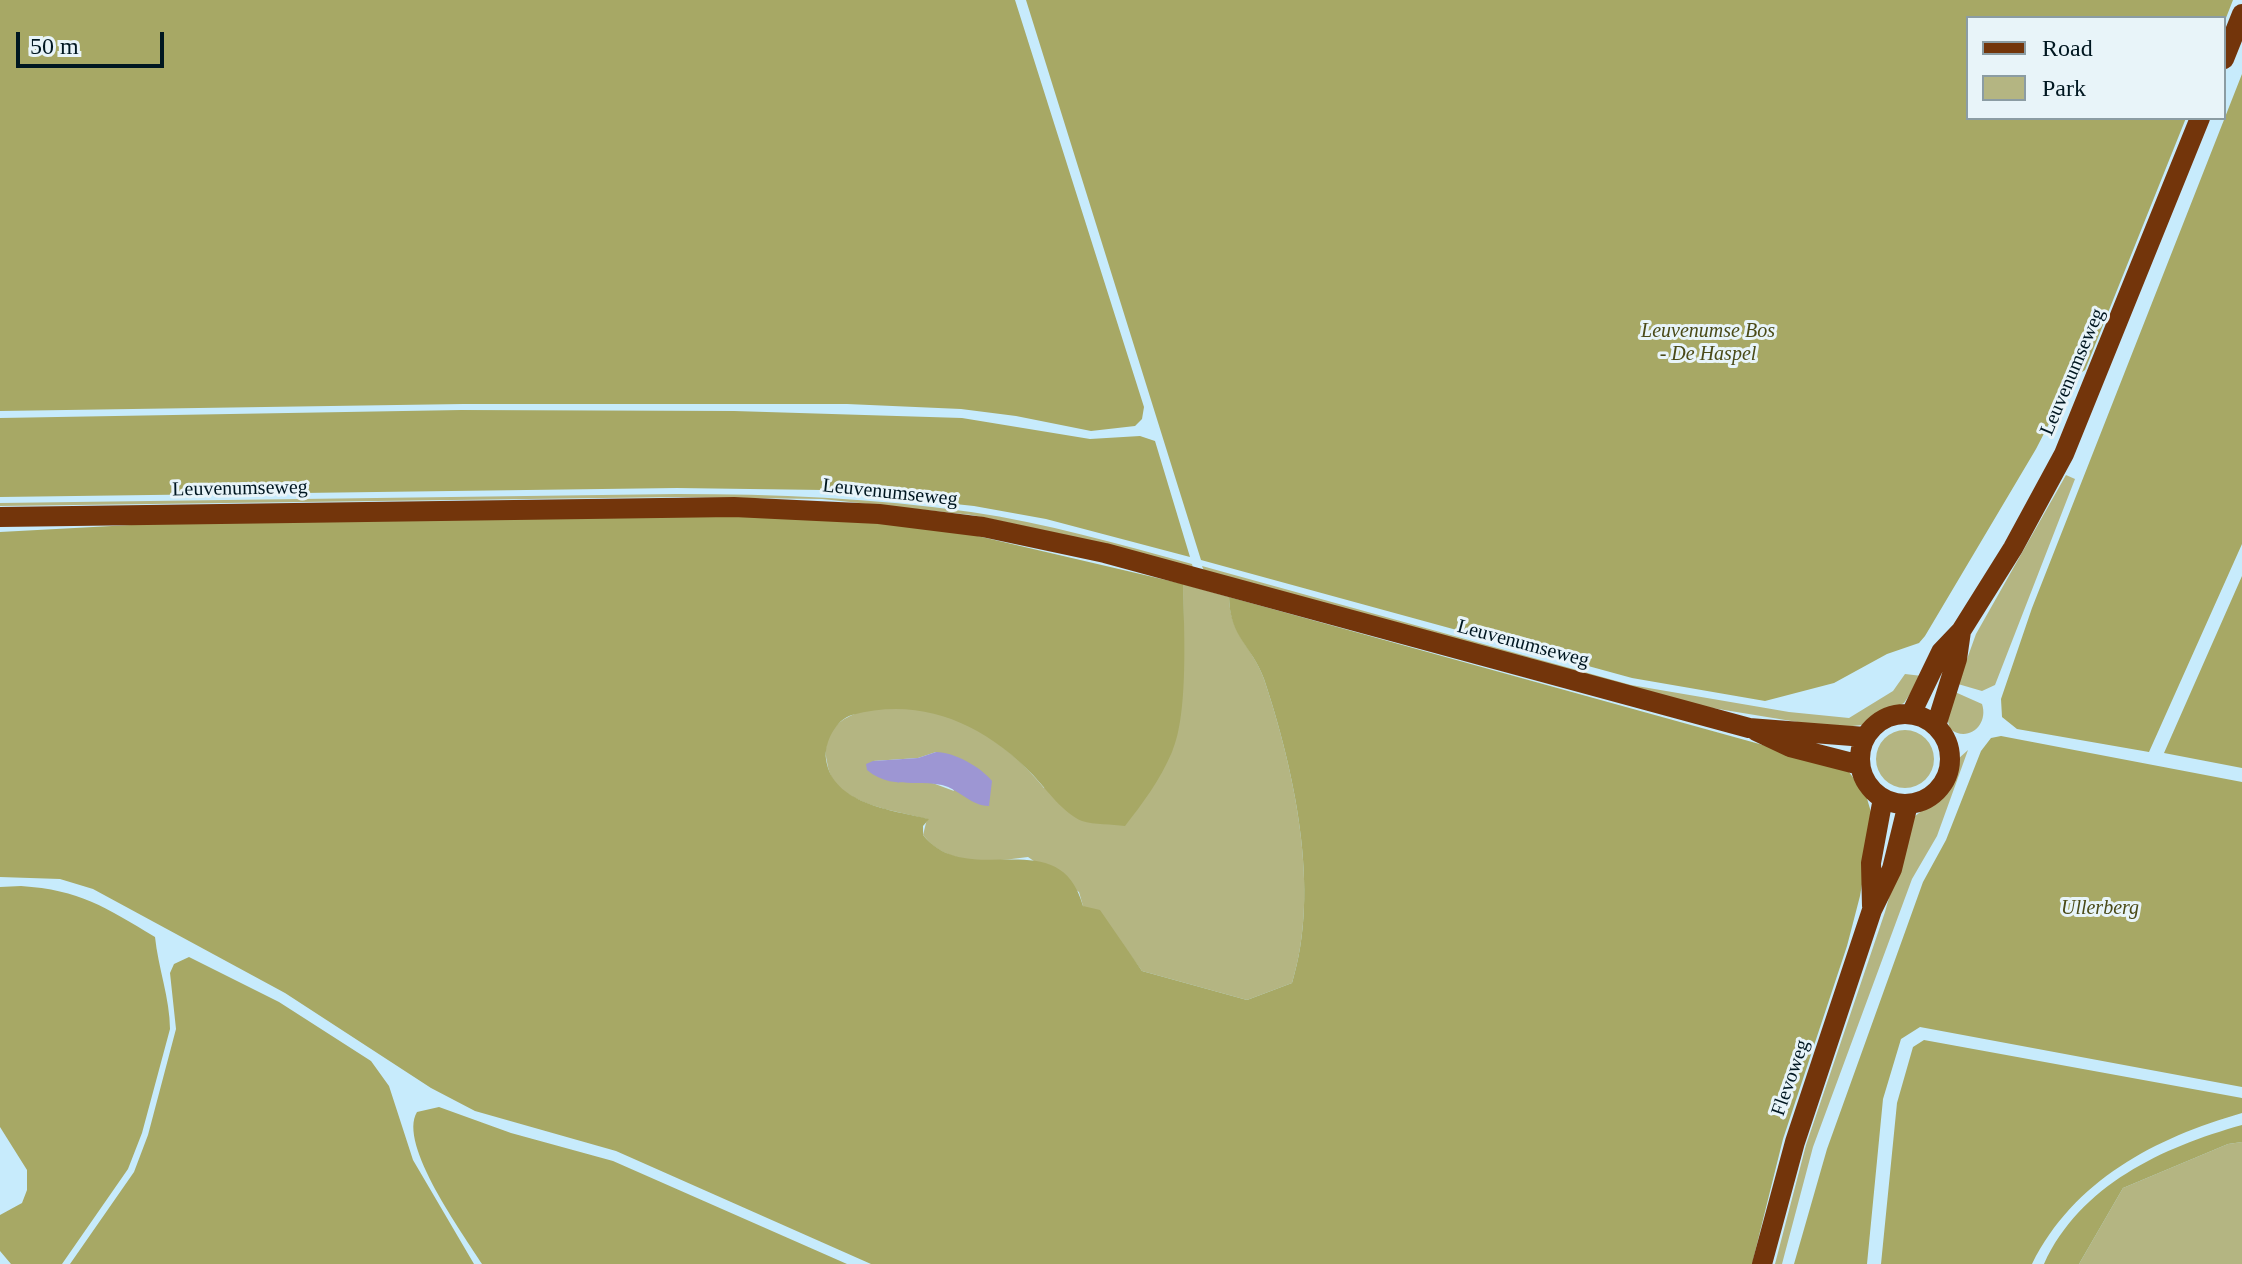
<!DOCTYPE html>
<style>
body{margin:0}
#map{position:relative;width:2242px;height:1264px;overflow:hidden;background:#c7ebfc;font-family:"Times New Roman",serif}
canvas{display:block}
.legend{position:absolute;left:1966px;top:16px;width:260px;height:104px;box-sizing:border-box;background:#e8f4f9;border:2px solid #8b9ca3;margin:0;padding:10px 14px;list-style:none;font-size:24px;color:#001721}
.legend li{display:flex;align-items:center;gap:16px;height:40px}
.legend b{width:40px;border:2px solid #8b9ca3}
.scale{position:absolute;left:16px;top:32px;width:148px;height:36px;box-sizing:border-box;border:4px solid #001721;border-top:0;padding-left:10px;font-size:24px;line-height:28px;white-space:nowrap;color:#001721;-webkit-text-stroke:6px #e8f4f9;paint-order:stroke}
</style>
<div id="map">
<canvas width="2242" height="1264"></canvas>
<ul class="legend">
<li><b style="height:10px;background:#73350b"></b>Road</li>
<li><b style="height:22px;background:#b4b582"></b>Park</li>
</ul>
<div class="scale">50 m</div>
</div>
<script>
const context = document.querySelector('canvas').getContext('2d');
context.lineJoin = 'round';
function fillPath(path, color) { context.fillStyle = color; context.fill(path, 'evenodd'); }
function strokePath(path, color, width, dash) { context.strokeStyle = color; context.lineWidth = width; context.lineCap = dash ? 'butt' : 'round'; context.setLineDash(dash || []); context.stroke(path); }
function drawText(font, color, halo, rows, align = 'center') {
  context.font = font + ' "Times New Roman",serif'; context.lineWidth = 6; context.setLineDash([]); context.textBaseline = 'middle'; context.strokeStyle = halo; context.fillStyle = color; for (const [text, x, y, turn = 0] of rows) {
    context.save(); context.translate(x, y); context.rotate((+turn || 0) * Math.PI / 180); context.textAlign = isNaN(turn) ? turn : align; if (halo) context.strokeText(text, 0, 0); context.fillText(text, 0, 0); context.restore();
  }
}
const green = new Path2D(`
 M2066,475l9,4 -80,206 -13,6 -24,-7 18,-50z
 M677,494c99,0 196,4 294,18 75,11 148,32 221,52l1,4 -86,-24 -135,-29 -150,-16 -145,-2 -677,9v-3z
 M1202,566l429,119 158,27 60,6 44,-27 12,-17 17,2 -18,27 -42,22 -28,3 -140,-23 -490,-134z
 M1183,584l46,13c1,39 24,50 35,82 30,90 57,211 28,304l-45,17 -105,-29 -22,-30 -37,-35 -4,-14 -51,-35c-36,5 -80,10 -105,-22l4,-16c-27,-7 -59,-11 -82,-27 -11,-8 -16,-17 -18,-30 -11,-63 81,-59 119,-47 37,12 74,43 98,73l140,-119zM936,752l18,39 -81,-30 45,-3z
 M1955,692l27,12c7,21 -14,39 -32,25l-3,-11z
 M1876 759a29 29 0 1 1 58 0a29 29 0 1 1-58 0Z
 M1968,750l-31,86 -25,43 -99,268 -31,117h-7l31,-119 79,-233 26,-93 35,-26 10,-20 2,-14z
 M2242,1142v122h-163l44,-76 105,-44z`);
const forest = new Path2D(`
 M0,0h1015l129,407 -2,12 -7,7 -44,5 -75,-15 -55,-7 -114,-5h-384l-463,7z
 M1026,0h1207l-9,23v-5h-256v100h218l-101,252 -13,9 -36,70 -111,187 -6,7 -32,11 -53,29 -69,18 -133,-23 -431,-118z
 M2242,74v470l-93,208 -132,-23 -15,-12 -1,-18 31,-91z
 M461,410l273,1 228,7 128,21 50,-3 15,5 35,116 -144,-38 -72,-13 -151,-16 -146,-2 -677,9v-79z
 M751,516l127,6 91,12 214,50c1,43 6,130 -11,168 -12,28 -29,51 -47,74 -13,-2 -31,-1 -43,-5 -18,-7 -36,-32 -49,-46 -49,-51 -111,-79 -181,-60 -16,4 -28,28 -26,44 6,45 66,51 103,60l-6,7v9c46,57 136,-15 160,71l17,4 42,61 105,29 45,-17c29,-93 2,-214 -28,-304 -12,-34 -34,-40 -35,-82l617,171 20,27 7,24 -13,77 -13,50 -64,193 -31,125h-881l-255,-113 -141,-40 -44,-23 -146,-95 -192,-104 -33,-10 -60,-2v-345l168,-9z
 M2242,576v192l-78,-15z
 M2001,736l241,46v305l-322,-60 -19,12 -18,60 -16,165h-73l33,-115 96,-267 23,-42 35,-89 10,-13z
 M21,886c59,4 84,21 134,51 3,30 15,62 15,92l-28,104 -14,36 -66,95h-51l-11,-13v-36l22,-12 5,-13v-20l-27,-43v-240z
 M189,957l90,45 92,59 18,25 24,74 61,104h-404l64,-92 14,-37 28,-106 -6,-56 4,-9z
 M1924,1040l318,58v15c-87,25 -168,67 -210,151h-151l16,-161 16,-56z
 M439,1107l72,26 102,28 234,103h-365c-18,-29 -85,-120 -65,-152z
 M2242,1125v17l-14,2 -105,44 -44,76h-35c36,-79 119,-117 198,-139z`);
const water = new Path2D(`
 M936,752c18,0 45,15 56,29l-3,25c-18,0 -30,-17 -47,-21 -27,-6 -51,5 -75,-15l-1,-6 7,-3 45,-3z`);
const major = new Path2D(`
 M2224,59l18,-45
 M0,517l734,-10 145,7 104,13 122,26 644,175 116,9
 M1911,714l30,-62 20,-21 52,-83 51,-94 136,-336
 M1860 759a45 45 0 1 1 90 0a45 45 0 1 1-90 0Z
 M1936,726l21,-67 4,-28
 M1756,731l34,16 70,18
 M1872,906l-1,-43 12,-65
 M1762,1264l33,-122 77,-232 20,-41 16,-65`);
const parkNames = [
 ["Leuvenumse Bos",1708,332],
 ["- De Haspel",1708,355],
 ["Ullerberg",2100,909]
];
const streetNames = [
 ["Leuvenumseweg",2073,372,-67],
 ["Leuvenumseweg",240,489,-1],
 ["Leuvenumseweg",890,493,6],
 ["Leuvenumseweg",1523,644,15],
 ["Flevoweg",1791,1078,-71]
];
fillPath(green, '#b4b582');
fillPath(forest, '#a7a865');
fillPath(water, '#9d96d3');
strokePath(major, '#73350b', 20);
drawText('italic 20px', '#4a4a17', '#e8f4f9', parkNames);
drawText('20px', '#001721', '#e8f4f9', streetNames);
</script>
